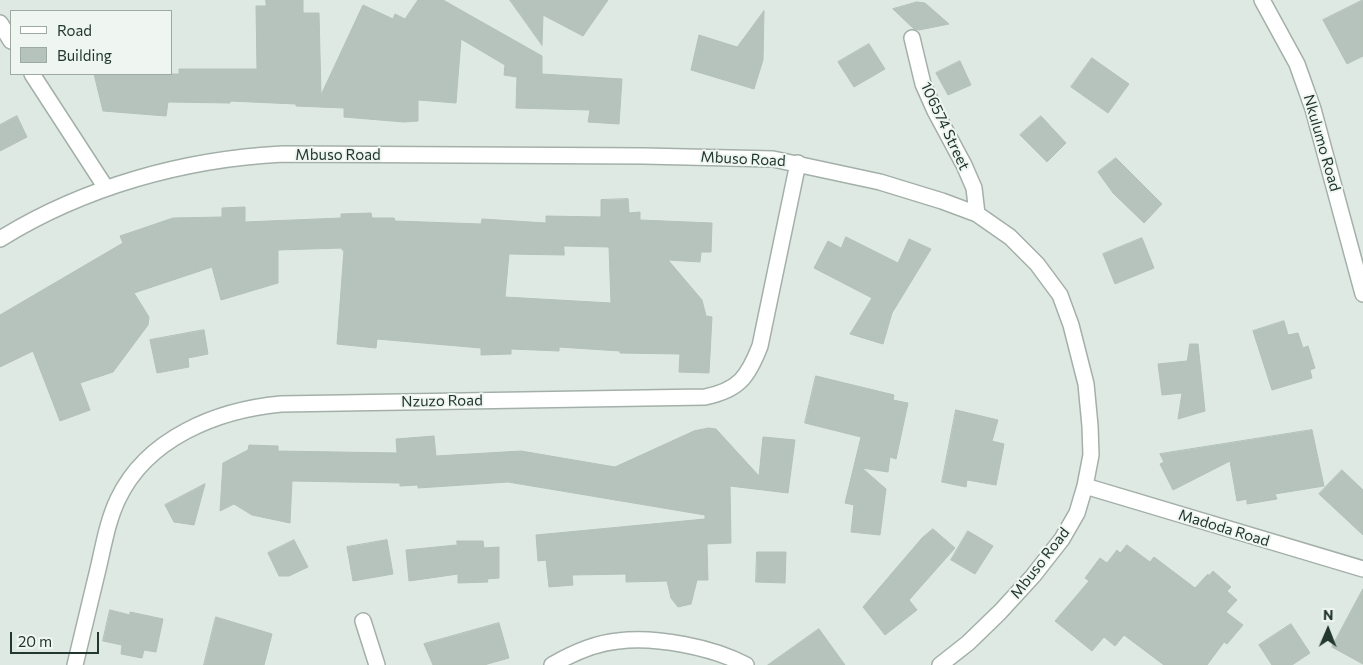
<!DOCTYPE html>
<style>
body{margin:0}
#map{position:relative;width:1363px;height:665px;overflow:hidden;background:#dfe9e3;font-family:Commissioner,sans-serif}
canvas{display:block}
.legend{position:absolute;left:10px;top:10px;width:162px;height:65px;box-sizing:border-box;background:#eff6f1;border:1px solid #9daaa3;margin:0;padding:6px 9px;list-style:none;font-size:15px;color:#22372f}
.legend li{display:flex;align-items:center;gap:10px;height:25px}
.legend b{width:25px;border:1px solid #9daaa3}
.north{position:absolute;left:1303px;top:605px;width:50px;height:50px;-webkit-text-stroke:4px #eff6f1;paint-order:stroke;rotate:1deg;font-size:14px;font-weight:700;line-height:20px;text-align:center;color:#22372f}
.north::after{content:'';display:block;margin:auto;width:18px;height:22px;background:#22372f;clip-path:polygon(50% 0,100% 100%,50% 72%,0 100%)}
.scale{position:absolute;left:10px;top:632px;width:89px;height:22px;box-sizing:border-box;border:2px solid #22372f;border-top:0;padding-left:6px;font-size:15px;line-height:18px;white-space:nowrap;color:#22372f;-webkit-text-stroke:4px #eff6f1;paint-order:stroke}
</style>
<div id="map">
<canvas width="1363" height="665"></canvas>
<ul class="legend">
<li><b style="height:6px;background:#fff"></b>Road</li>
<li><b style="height:14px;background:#b5c3bc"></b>Building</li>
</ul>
<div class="north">N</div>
<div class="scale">20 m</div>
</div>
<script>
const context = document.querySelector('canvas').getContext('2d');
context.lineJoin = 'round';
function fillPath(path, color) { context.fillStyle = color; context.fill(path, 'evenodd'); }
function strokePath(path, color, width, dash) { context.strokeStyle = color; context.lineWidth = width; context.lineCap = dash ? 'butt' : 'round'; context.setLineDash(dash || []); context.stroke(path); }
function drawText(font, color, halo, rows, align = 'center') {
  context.font = font + ' Commissioner,sans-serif'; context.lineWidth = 4; context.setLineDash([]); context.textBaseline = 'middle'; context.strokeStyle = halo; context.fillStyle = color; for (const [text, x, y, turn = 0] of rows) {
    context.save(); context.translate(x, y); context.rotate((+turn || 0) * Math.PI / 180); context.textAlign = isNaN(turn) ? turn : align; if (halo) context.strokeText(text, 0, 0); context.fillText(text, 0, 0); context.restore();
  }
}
const building = new Path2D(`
 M266,0h37v13h16l2,82 42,-90 30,14 2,-5 10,5 13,-19h25l99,56v18l80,5 -3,45 -31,-2 2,-12 -74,-2 1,-31 -13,-2 1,-10 -44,-26 -5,64 -38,-3v21l-14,1 -60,-5v-9l-48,-2v-2l-66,-3v2l-62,-1 -2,14 -63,-5 -9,-37h85v-5h78l-1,-63h10z
 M510,0h98l-25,36 -40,-21 -1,30z
 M1363,0v56l-16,8 -24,-44z
 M917,2l8,1 24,21 -30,6 -5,-1 -21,-20z
 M764,11l-1,49 -9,29 -63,-19 8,-35 38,12z
 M869,44l16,25 -31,18 -16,-25z
 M1092,58l37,26 -21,29 -37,-26z
 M960,61l11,24 -23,10 -12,-22z
 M17,116l10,21 -27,14v-26z
 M1041,116l25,27 -19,19 -27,-27z
 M1116,158l46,46 -18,19 -31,-30 -15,-21z
 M628,199l1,14 11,-1v8l72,3 -1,29h-10l-1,10 -32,-2 34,40 4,16 6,1 -3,56 -30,-1 1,-18 -60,-1v-2l-61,-4v4l-48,-2v5l-30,1v-7l-104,-9 -1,9 -39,-4 7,-94h-2v-2l-64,2v33l-57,17 -9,-33 -78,26 15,24 -1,8 -35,47 -33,11 10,27 -30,11 -27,-70 -33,16v-52l123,-72 -3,-7 53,-18 49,-1v-9l23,-1v15l96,-4v-4l30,-1 1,5h22l1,3 86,3 1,-5 64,4v-7l55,1v-17zM564,246l45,1 2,56 -106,-6 4,-43 55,1z
 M846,237l52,26 11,-24 22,10 -39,64 -9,31 -33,-10 22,-36 -58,-30 14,-27 13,7z
 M1142,238l12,30 -39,16 -12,-30z
 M1284,321l4,14 10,-2 5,15 5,-2 7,22 -5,2 2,8 -40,12 -19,-59z
 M204,330l4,24 -20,4 1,9 -32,6 -7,-33z
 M1190,344h8l7,67 -27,8 4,-26 -20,2 -4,-31 29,-3z
 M816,376l78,19 -1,5 15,3 -12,56 -6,-2 -2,15 -26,-4 24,21 -6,46 -29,-3 3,-27 -9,-2 16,-66 -56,-14z
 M956,410l42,10 -6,21 12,3 -8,41 -29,-5 -1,7 -24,-5z
 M709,428l7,1 43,47 4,-39 32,3 -7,53 -58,-7 1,57 -24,1 1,36h-11l-6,24 -13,3 -7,-9 -4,-17 -41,1v-8l-54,1 1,10 -24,2 -3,-27 -8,1 -2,-26 169,-16v-4l-197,-33 -90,6v-3l-18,1v-3l-108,-2 -2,42 -38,-8 -18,-11 -14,7 3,-48 25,-13 1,-5 29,1v5l119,2 -1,-14 38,-3 2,20 85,-5 94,16 79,-36z
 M1312,430l12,56 -49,8 2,5 -30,5v-5l-10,2 -7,-40 -57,29 -13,-26 4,-2 -4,-8z
 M1342,470l21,20v45l-44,-41z
 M205,484l-11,41 -20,-3 -9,-17z
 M933,529l22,19 -46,52 8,10 -32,25 -22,-28 59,-69z
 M968,531l25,15 -18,28 -24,-14z
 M294,540l14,27 -19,9h-10l-11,-23z
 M387,540l6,34 -40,7 -6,-34z
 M457,541h26l1,7 15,-1v31l-12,1 1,3 -30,1v-9l-49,7 -3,-31 51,-5z
 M1127,545l23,17 4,-5 41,31 13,-14 1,2 4,-5 18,16 -4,4 10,9 -11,12 17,13 -16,19 -3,-2 -17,23h-43l-40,-30 -9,11 -11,-9 -12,14 -37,-30 34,-40 -4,-3 15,-20 7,5 10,-13 3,3z
 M757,552h29l-1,31 -29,-1z
 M1363,589v75l-31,-17z
 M110,610l20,5v-3l33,7 -7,33 -12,-2 -2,8 -21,-4 1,-9 -19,-4z
 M216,617l56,17 -8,31h-60z
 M499,623l10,35 -25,7h-51l-9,-21z
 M1291,624l19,29 -18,12h-20l-13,-20z
 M819,629l26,36h-77z`);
const minor = new Path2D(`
 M1262,0l35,64 16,45 50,185
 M0,23l11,18
 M912,38l11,46 12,27 29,54 10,23 3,26
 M32,74l74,114
 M0,239c84,-52 184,-80 283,-85l361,2 129,3 107,23 62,19 35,13 33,23 27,27 23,31 11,30 15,59 4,42 1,29 -6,31 -8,27 -15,26 -29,37 -33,36 -32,31 -28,22
 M1085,486l278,83
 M363,621l14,44
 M75,665c8,-33 16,-67 24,-100 5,-22 9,-45 19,-66 29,-61 99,-89 163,-95l424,-7c34,-7 43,-20 55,-51l38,-183
 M552,665c19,-11 44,-22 66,-24 37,-5 94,6 128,24`);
const streetNames = [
 ["106574 Street",945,126,65],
 ["Nkulumo Road",1322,143,74],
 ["Mbuso Road",338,155],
 ["Mbuso Road",743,159,3],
 ["Nzuzo Road",442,401,-1],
 ["Madoda Road",1224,528,17],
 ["Mbuso Road",1040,563,-52]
];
fillPath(building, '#b5c3bc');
strokePath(building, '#b2c1b9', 1);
strokePath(minor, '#a3b0a9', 18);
strokePath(minor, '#fff', 15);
drawText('15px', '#22372f', '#eff6f1', streetNames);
</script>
